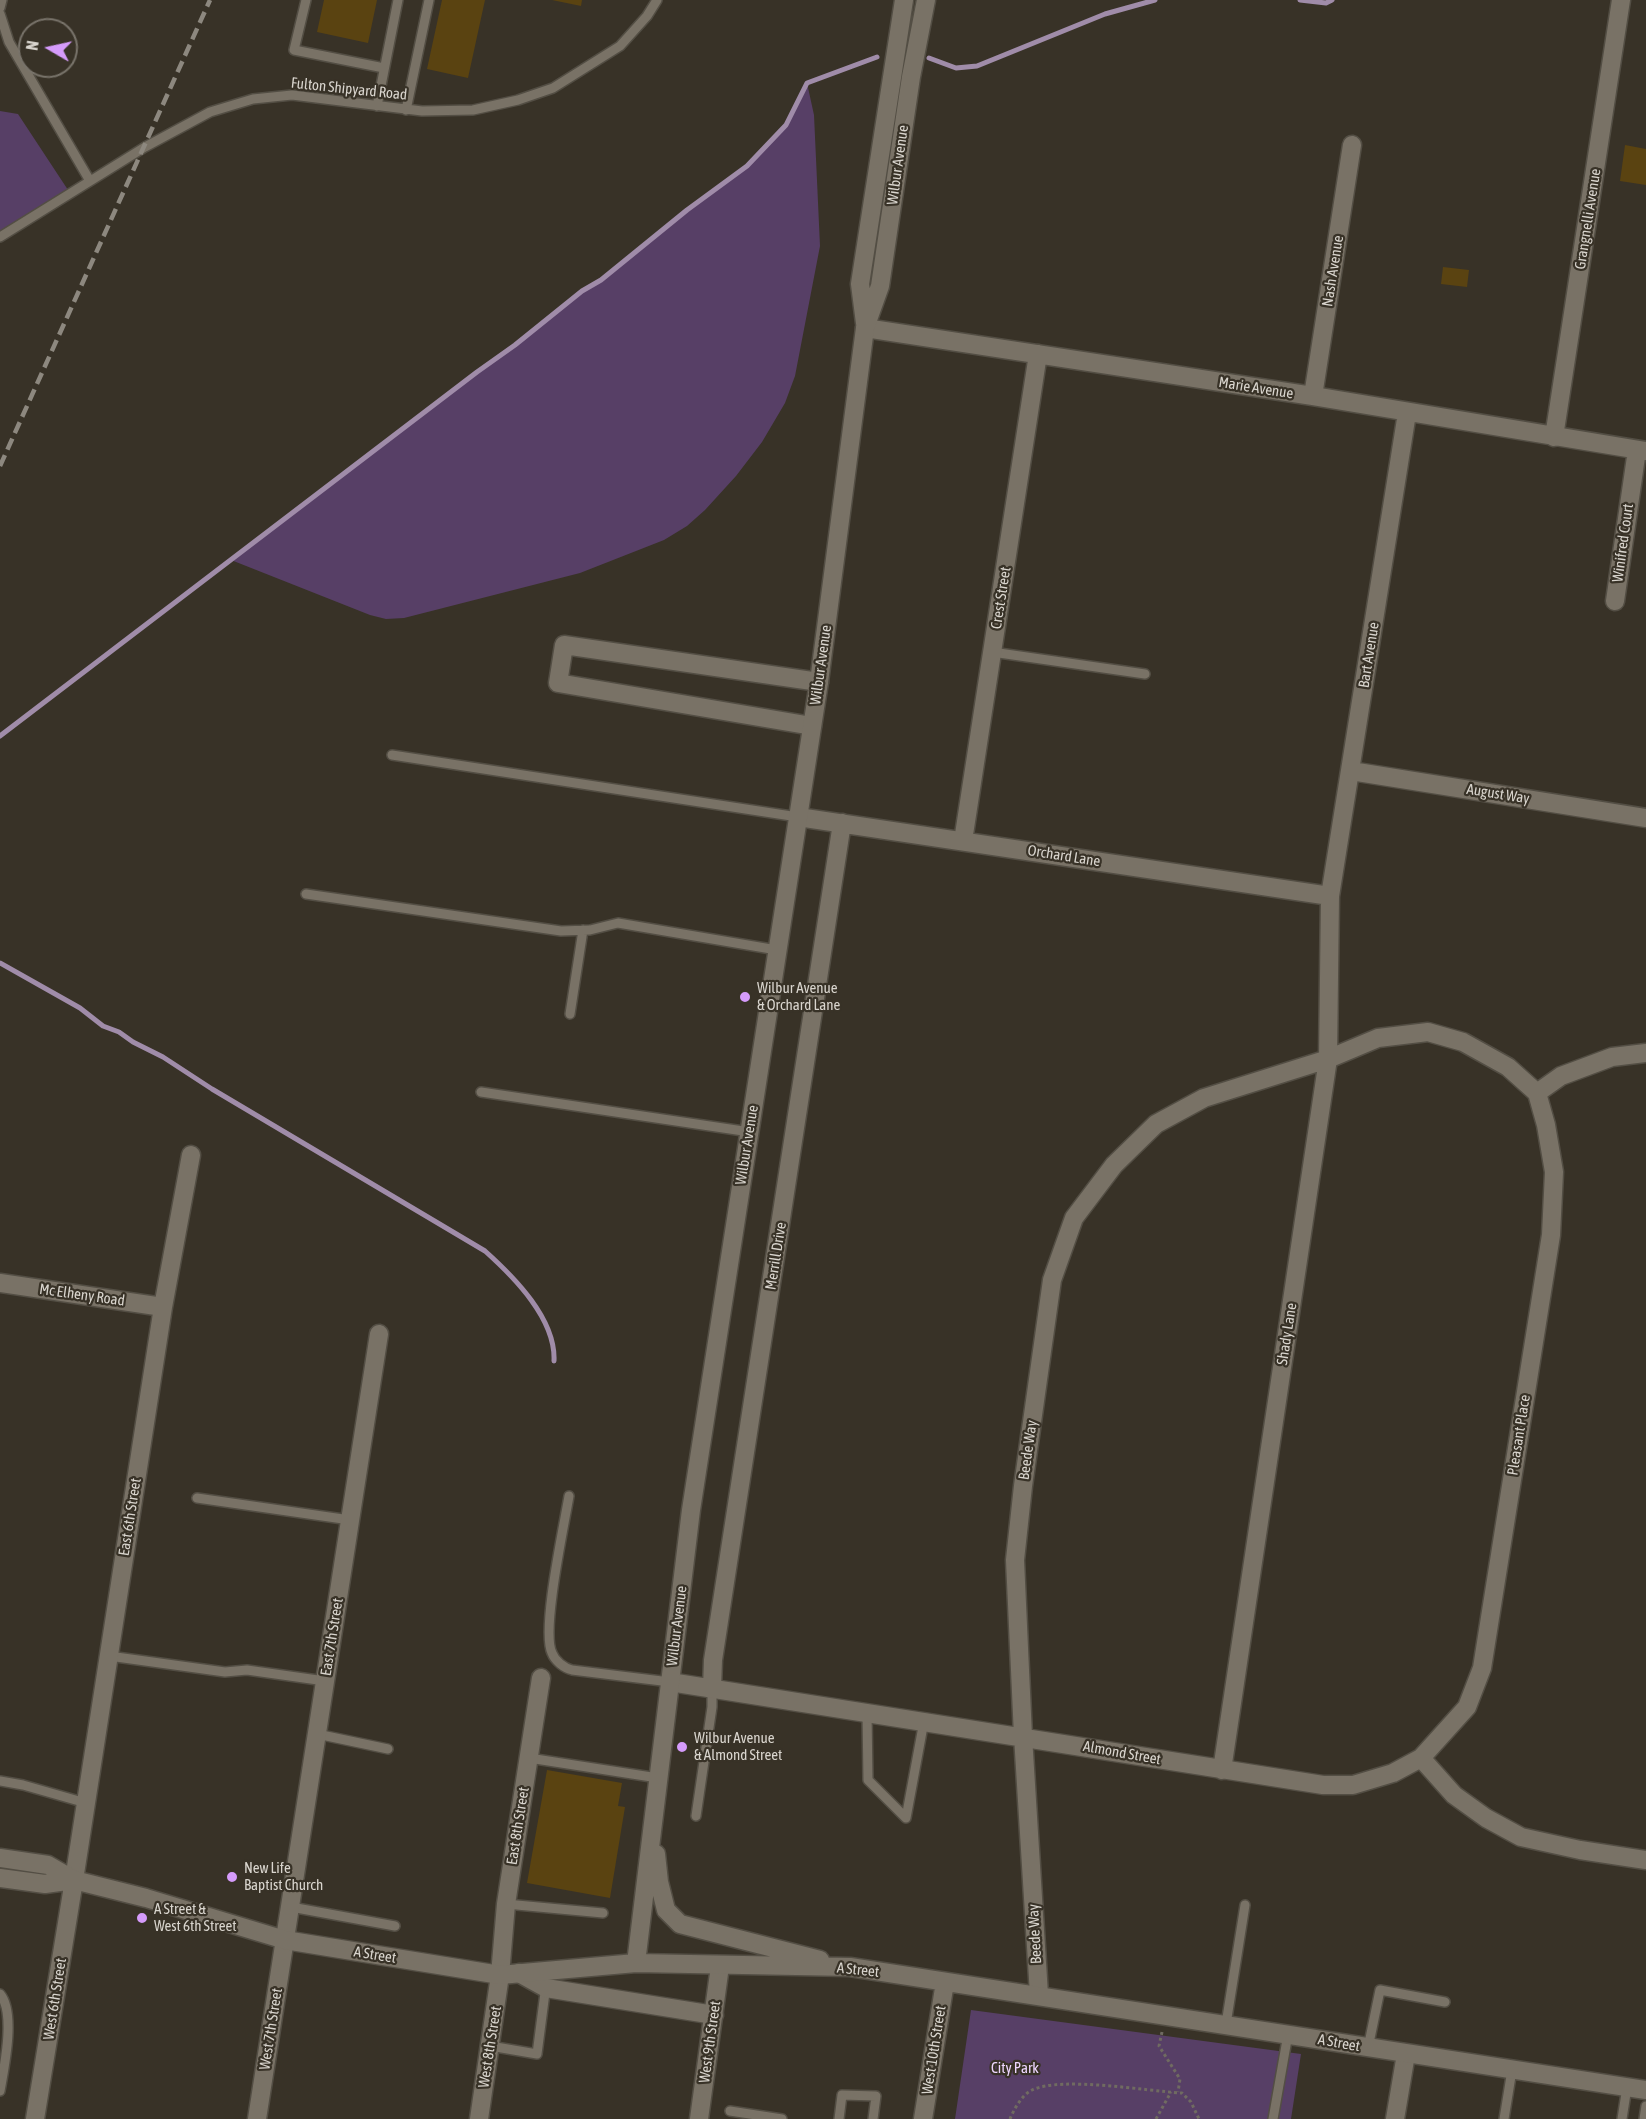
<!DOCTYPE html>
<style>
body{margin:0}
#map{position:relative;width:1646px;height:2119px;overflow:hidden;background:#383227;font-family:"Asap Condensed",sans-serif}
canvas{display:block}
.north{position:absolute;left:18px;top:18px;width:60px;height:60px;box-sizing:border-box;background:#383227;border:2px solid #78736a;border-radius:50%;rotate:279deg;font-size:16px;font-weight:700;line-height:24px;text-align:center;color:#d9d5ce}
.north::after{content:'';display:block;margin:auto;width:21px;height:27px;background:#d59bfb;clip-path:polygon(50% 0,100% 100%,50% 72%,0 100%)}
</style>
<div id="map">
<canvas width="1646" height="2119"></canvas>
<div class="north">N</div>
</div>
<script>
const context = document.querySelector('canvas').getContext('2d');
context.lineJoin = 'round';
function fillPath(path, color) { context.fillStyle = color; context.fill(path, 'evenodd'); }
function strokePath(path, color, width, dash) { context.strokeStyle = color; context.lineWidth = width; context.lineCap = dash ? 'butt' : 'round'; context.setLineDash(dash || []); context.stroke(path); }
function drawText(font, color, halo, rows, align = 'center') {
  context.font = font + ' "Asap Condensed",sans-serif'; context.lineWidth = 4.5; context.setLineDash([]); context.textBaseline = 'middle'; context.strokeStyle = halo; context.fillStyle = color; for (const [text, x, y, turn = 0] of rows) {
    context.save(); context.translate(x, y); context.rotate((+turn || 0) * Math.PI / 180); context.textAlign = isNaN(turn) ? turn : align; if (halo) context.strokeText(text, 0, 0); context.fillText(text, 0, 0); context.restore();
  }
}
const green = new Path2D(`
 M807,83l7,32 6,131 -25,130 -10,27 -23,39 -26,34 -31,34 -18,16 -23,14 -84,33 -176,45 -18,1 -16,-4 -139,-55 246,-188 38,-27 67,-54 19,-11 86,-70 60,-44 39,-41z
 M0,111l18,3 52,79 -70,44z
 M971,2010l330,44 -10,65h-336z`);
const stream = new Path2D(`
 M1300,0l26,3 6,-3
 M929,58l27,10 21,-2 128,-52 50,-14
 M0,736l477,-364 38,-27 67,-54 19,-11 86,-70 60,-44 39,-41 21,-42 70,-26
 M0,963l80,45 23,18 16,6 14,10 30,15 49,32 273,162c29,26 71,68 69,110`);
const building = new Path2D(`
 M324,0h53l-9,43 -51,-11z
 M442,0h43l-17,78 -41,-9z
 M552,0h30l-1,6z
 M1625,145l21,4v36l-26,-4z
 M1443,267l26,3 -2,17 -26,-3z
 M547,1770l75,13 -4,23 7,1 -15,91 -83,-15z`);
const path = new Path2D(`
 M1162,2032l-3,14 21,33 -2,13
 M1010,2119c4,-10 12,-24 22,-29 30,-14 114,1 150,3l9,9 8,17
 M1156,2119l15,-27`);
const lane = new Path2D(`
 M306,0l-12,50 90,18
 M0,8l2,-8
 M0,14l9,28 81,139
 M377,106l21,-106
 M406,110l23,-110
 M0,237l145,-90 65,-35 43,-13 39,-4 130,16 51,-1 45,-10 35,-12 67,-42 27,-30 10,-16
 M992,652l153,22
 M392,755l406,62
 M306,894l255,37 29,-1 28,-7 159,27
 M570,1014l13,-84
 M481,1092l269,40
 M569,1496c-5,30 -28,135 -17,157 3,8 12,15 20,17l98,12
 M197,1498l153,22
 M109,1656l116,16 22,-2 78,11
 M867,1713l1,67 38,38 18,-97
 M317,1734l71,15
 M529,1758l129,20
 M0,1781l23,4 63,18
 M696,1816l16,-109v-19
 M506,1904l97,9
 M291,1907l104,19
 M0,1994c16,19 4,74 0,97
 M1226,2024l19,-119
 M490,2046l47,8 9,-69
 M1368,2048l12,-58 65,12
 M730,2111l52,8
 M839,2119l3,-24 34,1 -3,23
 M1273,2119l15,-85
 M1504,2119l8,-49
 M1622,2119l5,-32
 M1644,2119l2,-13`);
const street = new Path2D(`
 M865,328l448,68 333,55
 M1313,396l39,-251
 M1554,437l67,-437
 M1615,601l22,-151
 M812,726l-254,-43 6,-38 255,37
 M1351,771l295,47
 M798,817l532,79
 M963,841l75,-487
 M0,1283l163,24
 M670,1682l653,103h30l40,-12 28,-15 33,37 32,23 35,19 59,13 66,10
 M712,1688l1,-28 129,-837
 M1421,1758l46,-51 15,-39 69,-433 3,-63 -8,-47 -9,-32
 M1222,1770l106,-711 2,-163 77,-483
 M74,1880l89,-573 28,-152
 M519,1973l27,15 168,27
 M1039,1995l-16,-259 -8,-176 8,-74 29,-206 22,-62 40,-53 42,-41 48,-26 124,-39 50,-21 50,-6 35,10 45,25 29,26 24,-17 51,-19 34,-4
 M257,2119l122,-785
 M479,2119l21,-144 6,-71 35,-226
 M699,2119l21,-153
 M1395,2119l11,-65`);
const secondary = new Path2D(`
 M865,323l-5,-39 44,-284
 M656,1854l3,28 7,28 14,14 140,36
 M0,1858l48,7 26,15 72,18 139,42 215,35 136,-12 214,4 796,123
 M0,1878l45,6 29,-4
 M636,1963l55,-453 128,-828 46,-354 15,-42 31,-209 15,-77
 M35,2119l39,-239
 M923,2119l22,-137`);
const rail = new Path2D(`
 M0,466l210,-466`);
const markers = [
 [745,997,6,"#d59bfb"],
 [682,1747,6,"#d59bfb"],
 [232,1877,6,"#d59bfb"],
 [142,1918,6,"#d59bfb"]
];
const streetNames = [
 ["Fulton Shipyard Road",349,89,6],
 ["Wilbur Avenue",898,165,-82],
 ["Grangnelli Avenue",1588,219,-81],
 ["Nash Avenue",1333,271,-81],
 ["Marie Avenue",1256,388,9],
 ["Winifred Court",1623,543,-82],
 ["Crest Street",1001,598,-81],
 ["Bart Avenue",1369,655,-81],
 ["Wilbur Avenue",821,665,-82],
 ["August Way",1498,794,9],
 ["Orchard Lane",1064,856,9],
 ["Wilbur Avenue",747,1145,-81],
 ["Merrill Drive",776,1256,-81],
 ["Mc Elheny Road",82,1295,8],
 ["Shady Lane",1287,1334,-81],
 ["Pleasant Place",1519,1435,-81],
 ["Beede Way",1028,1450,-82],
 ["East 6th Street",130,1517,-81],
 ["Wilbur Avenue",677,1626,-83],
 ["East 7th Street",332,1637,-81],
 ["Almond Street",1122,1753,10],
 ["East 8th Street",518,1826,-81],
 ["Beede Way",1035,1934,-93],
 ["A Street",375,1955,9],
 ["A Street",858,1970,6],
 ["West 6th Street",55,1999,-81],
 ["West 7th Street",271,2029,-81],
 ["West 9th Street",710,2042,-82],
 ["A Street",1339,2043,10],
 ["West 8th Street",490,2047,-81],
 ["West 10th Street",934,2050,-81]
];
const poiNames = [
 ["Wilbur Avenue",757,988],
 ["& Orchard Lane",757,1005],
 ["Wilbur Avenue",694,1738],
 ["& Almond Street",694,1755],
 ["New Life",244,1868],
 ["Baptist Church",244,1885],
 ["A Street &",154,1909],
 ["West 6th Street",154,1926]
];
const parkNames = [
 ["City Park",1015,2068]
];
fillPath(green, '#573f66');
strokePath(stream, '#a08ca9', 5);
fillPath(building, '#5a4311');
strokePath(lane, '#534e44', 12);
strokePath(street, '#534e44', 21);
strokePath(secondary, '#534e44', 21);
strokePath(path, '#706b61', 3, [3, 3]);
strokePath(lane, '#797266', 9);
strokePath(street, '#797266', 18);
strokePath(secondary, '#797266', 18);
strokePath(rail, '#8d887f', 4.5, [12, 6]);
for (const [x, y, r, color] of markers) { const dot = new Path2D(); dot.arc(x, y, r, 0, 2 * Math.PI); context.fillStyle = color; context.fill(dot); strokePath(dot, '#383227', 2); }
drawText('15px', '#d9d5ce', '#383227', streetNames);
drawText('15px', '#d9d5ce', '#383227', poiNames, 'left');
drawText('15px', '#eed6ff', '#383227', parkNames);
</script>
